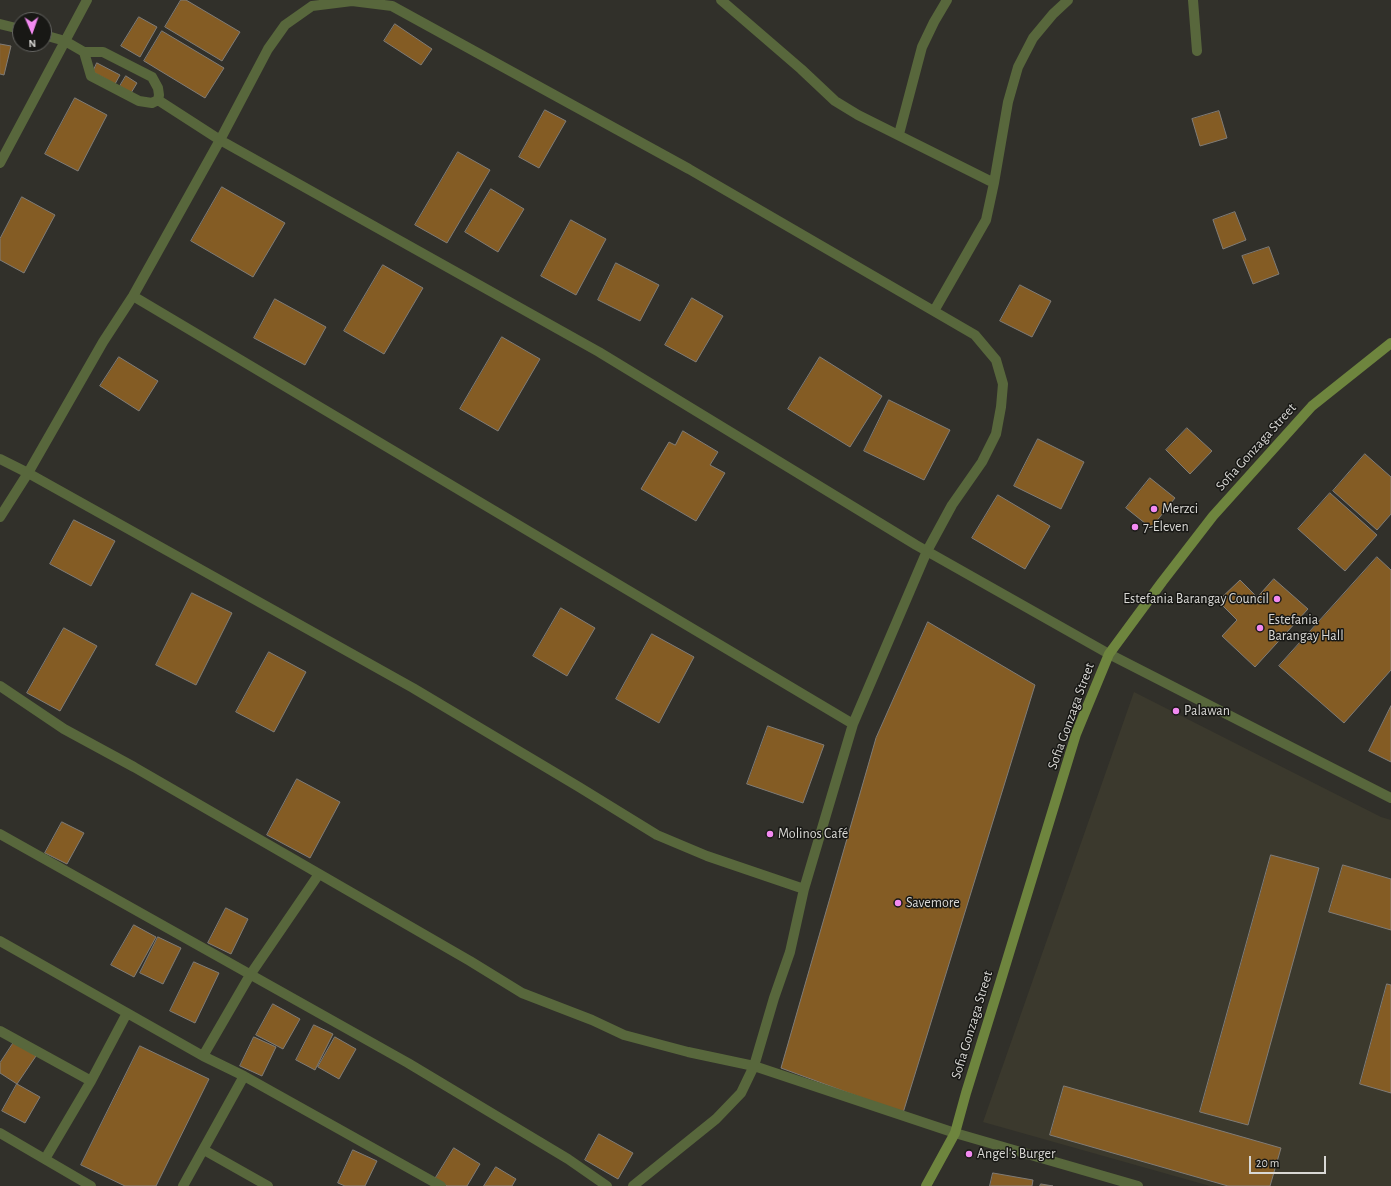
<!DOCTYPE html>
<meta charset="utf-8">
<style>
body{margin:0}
#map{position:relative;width:1391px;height:1186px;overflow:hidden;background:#31302a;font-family:"Alegreya Sans",sans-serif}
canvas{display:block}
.north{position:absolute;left:12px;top:12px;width:40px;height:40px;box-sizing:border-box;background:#181815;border:1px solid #656562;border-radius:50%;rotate:178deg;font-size:11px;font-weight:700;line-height:16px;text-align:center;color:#d9d8d5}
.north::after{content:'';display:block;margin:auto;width:14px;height:18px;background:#f38af1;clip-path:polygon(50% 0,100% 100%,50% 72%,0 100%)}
.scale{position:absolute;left:1249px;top:1156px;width:77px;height:18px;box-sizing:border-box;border:2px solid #d9d8d5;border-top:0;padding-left:5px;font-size:12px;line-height:14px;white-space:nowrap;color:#d9d8d5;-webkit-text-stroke:3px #181815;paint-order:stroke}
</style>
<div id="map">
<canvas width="1391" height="1186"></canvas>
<div class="north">N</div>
<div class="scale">20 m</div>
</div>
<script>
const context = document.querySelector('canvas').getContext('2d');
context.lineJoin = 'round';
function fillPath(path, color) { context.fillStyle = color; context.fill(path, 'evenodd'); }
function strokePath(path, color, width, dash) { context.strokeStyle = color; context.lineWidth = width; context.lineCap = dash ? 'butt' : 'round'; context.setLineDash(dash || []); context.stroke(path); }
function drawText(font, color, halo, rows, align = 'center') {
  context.font = font + ' "Alegreya Sans",sans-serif'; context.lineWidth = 3; context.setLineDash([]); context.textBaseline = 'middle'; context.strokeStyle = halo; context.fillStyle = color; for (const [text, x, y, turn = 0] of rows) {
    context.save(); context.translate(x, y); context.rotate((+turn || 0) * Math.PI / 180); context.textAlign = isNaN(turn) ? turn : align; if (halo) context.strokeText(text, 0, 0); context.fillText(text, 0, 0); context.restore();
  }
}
const built = new Path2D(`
 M1134,692l247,125 10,3v366h-181l-227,-64z`);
const building = new Path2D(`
 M181,0h5l54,32 -18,29 -57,-34z
 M139,17l18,10 -17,30 -19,-11z
 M395,24l37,25 -11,16 -37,-24z
 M162,31l62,37 -19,30 -61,-37z
 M0,44l11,2 -7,29 -4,-1z
 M97,63l23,12 -5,9 -22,-12z
 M126,76l11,7 -6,10 -11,-7z
 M75,98l32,17 -29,56 -33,-17z
 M545,110l21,11 -27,47 -20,-11z
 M1219,111l8,27 -27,8 -8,-27z
 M458,152l32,18 -43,73 -32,-18z
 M222,187l63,36 -32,54 -62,-36z
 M491,189l33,20 -26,43 -33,-20z
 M22,197l33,18 -31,58 -24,-13v-21z
 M1235,212l11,28 -23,9 -10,-29z
 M571,220l35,19 -30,56 -35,-19z
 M1269,247l10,27 -26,10 -11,-28z
 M616,263l43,22 -19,36 -42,-21z
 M383,265l40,23 -39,66 -40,-23z
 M1020,285l31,16 -19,36 -32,-16z
 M692,298l31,18 -27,46 -31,-17z
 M275,299l51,28 -21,38 -51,-27z
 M502,337l38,22 -42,72 -38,-22z
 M119,357l39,24 -19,30 -39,-25z
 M820,357l62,39 -32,51 -62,-38z
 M889,400l61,30 -26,50 -60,-29z
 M1187,428l25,23 -22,23 -24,-24z
 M683,431l35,21 -8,13 15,8 -29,48 -55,-32 28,-47 6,3z
 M1038,439l46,23 -23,47 -47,-23z
 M1365,454l26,23v37l-14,16 -44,-39z
 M1150,478l25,20 -24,30 -25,-20z
 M1330,493l47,42 -32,36 -47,-42z
 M998,495l52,31 -25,43 -53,-31z
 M74,520l41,21 -24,45 -41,-22z
 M1377,557l14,13v100l-47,53 -65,-57z
 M1274,579l34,30 -53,58 -33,-31 15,-16 -19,-19 22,-21 17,17z
 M192,593l40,20 -36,72 -40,-20z
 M561,608l34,20 -28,48 -34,-20z
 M928,622l107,63 -132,428 -122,-45 95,-330z
 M64,628l33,18 -37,65 -33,-18z
 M652,634l42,23 -35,66 -43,-24z
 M269,652l37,20 -32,60 -38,-20z
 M1391,706v56l-22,-11z
 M768,726l56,19 -21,58 -56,-19z
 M297,779l43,23 -30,56 -43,-23z
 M62,822l22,11 -17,31 -22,-11z
 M1271,855l48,13 -71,257 -48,-13z
 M1343,865l48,14v51l-62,-18z
 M226,908l22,11 -17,35 -23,-11z
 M134,925l22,12 -22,40 -23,-12z
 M158,937l23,11 -18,36 -23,-11z
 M194,962l25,11 -24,50 -25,-12z
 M1387,984l4,1v108l-31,-9z
 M273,1004l27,15 -17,30 -27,-14z
 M314,1025l19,9 -18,36 -19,-10z
 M254,1037l22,10 -14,29 -22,-10z
 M335,1037l21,12 -17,30 -21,-12z
 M14,1042l22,14 -19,28 -17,-11v-10z
 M140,1046l69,33 -53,107h-31l-44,-21z
 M17,1084l23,13 -15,26 -23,-12z
 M1064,1086l217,62 -11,38h-42l-178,-51z
 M599,1134l34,19 -15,26 -33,-19z
 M454,1148l26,16 -13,22h-20l-12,-7z
 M353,1150l24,11 -12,25h-20l-7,-3z
 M496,1167l20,12 -4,7h-28z
 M993,1173l40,7 -1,6h-42z
 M1041,1184l12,2h-13z`);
const street = new Path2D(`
 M721,0l80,69 34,32 23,14 136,68
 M1193,0l4,51
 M0,24l20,5
 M44,35l21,6 19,11
 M84,52h19l49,25 6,11 1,7 -1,5 -6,3 -13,-2 -48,-25z
 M158,100l62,40 379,212 317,193 193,109 282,144
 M899,134l23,-87 12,-25 13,-22
 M0,163l87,-163
 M133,296l720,428
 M934,311l52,-91 8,-37 14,-81 10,-35 15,-29 20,-24 15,-14
 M0,459l28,14 385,215 166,99 78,48 50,21 97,33
 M0,517l28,-44 75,-131 30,-46 87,-156 48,-91 17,-24 27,-19 40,-5 40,5 297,163 286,166 21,25 7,24 -2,23 -5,27 -14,28 -30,43 -25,46 -74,173 -49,165 -14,63 -16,46 -20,68 -13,27 -25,26 -83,67
 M0,686l64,43 70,38 336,194 52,32 70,27 32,15 64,17 66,14 201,67 183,53
 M0,834l408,229 160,96 39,27
 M0,941l203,115 41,20 197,110
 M0,1031l91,50
 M203,1056l47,-81 69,-101
 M0,1133l91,53
 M204,1150l64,36
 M45,1159l46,-78 36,-68
 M183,1186l61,-110`);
const secondary = new Path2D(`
 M926,1186l29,-53 11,-40 34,-110 76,-249 33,-80 53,-72 51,-66 99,-110 79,-63`);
const markers = [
 [1154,509,4,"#f38af1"],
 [1135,527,4,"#f38af1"],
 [1277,599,4,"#f38af1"],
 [1260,628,4,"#f38af1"],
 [1176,711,4,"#f38af1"],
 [770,834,4,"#f38af1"],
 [898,903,4,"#f38af1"],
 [969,1154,4,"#f38af1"]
];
const streetNames = [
 ["Sofia Gonzaga Street",1256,447,-48],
 ["Sofia Gonzaga Street",1071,716,-70],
 ["Sofia Gonzaga Street",972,1025,-73]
];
const poiNames = [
 ["Merzci",1162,509],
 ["7-Eleven",1143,527],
 ["Estefania Barangay Council",1269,599,"right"],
 ["Estefania",1268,620],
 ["Barangay Hall",1268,636],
 ["Palawan",1184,711],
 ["Molinos Café",778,834],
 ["Savemore",906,903],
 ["Angel's Burger",977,1154]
];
fillPath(built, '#3b392d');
fillPath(building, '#845c24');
strokePath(building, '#807c77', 1);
strokePath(street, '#58673c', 10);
strokePath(secondary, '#6e853e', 10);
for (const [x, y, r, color] of markers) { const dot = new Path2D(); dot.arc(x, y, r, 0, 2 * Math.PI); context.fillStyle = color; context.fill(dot); strokePath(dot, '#181815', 1.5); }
drawText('14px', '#d9d8d5', '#181815', streetNames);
drawText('14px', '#d9d8d5', '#181815', poiNames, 'left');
</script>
